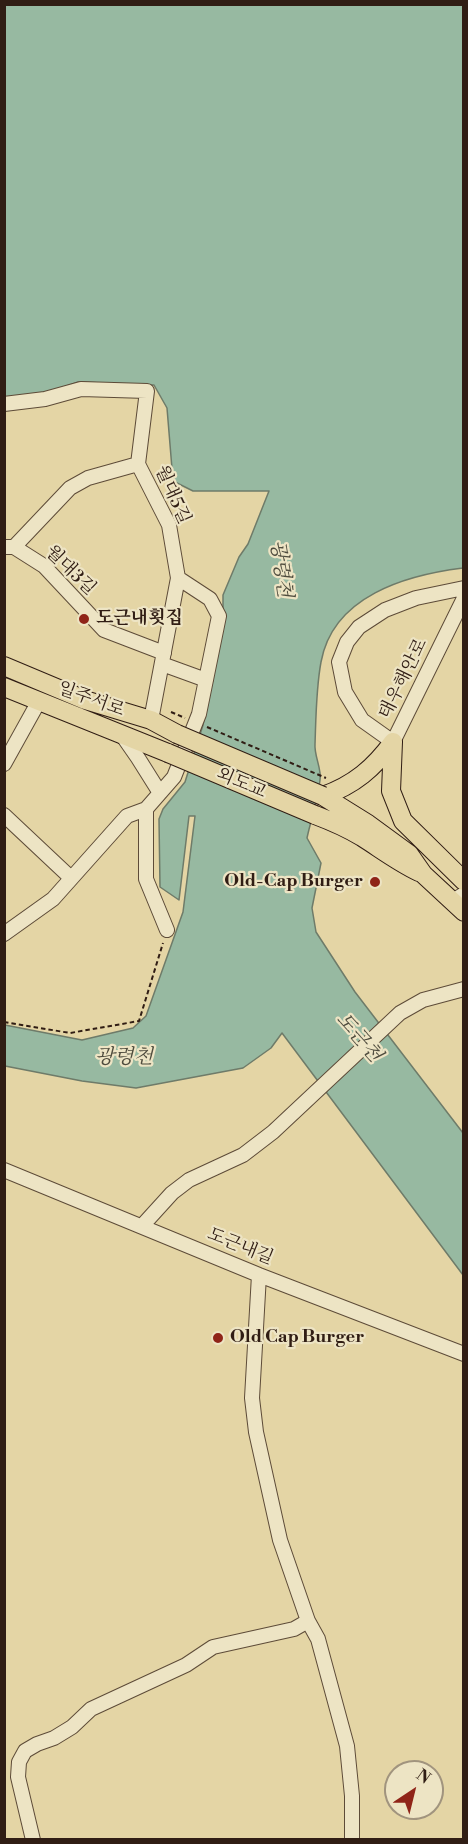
<!DOCTYPE html>
<meta charset="utf-8">
<style>
body{margin:0}
#map{position:relative;width:468px;height:1844px;overflow:hidden;background:#e4d5a5;font-family:"Libre Bodoni",serif}
canvas{display:block}
.frame{position:absolute;inset:0;border:6px solid #301d14;pointer-events:none}
.north{position:absolute;left:384px;top:1760px;width:60px;height:60px;box-sizing:border-box;background:#ede4c4;border:2px solid #a1947e;border-radius:50%;rotate:35deg;font-size:16px;font-weight:700;line-height:24px;text-align:center;color:#301d14}
.north::after{content:'';display:block;margin:auto;width:21px;height:27px;background:#8f2418;clip-path:polygon(50% 0,100% 100%,50% 72%,0 100%)}
</style>
<div id="map">
<canvas width="468" height="1844"></canvas>
<div class="frame"></div>
<div class="north">N</div>
</div>
<script>
const context = document.querySelector('canvas').getContext('2d');
context.lineJoin = 'round';
function fillPath(path, color) { context.fillStyle = color; context.fill(path, 'evenodd'); }
function strokePath(path, color, width, dash) { context.strokeStyle = color; context.lineWidth = width; context.lineCap = dash ? 'butt' : 'round'; context.setLineDash(dash || []); context.stroke(path); }
function drawText(font, color, halo, rows, align = 'center') {
  context.font = font + ' "Libre Bodoni","Noto Serif KR",serif'; context.lineWidth = 4.5; context.setLineDash([]); context.textBaseline = 'middle'; context.strokeStyle = halo; context.fillStyle = color; for (const [text, x, y, turn = 0] of rows) {
    context.save(); context.translate(x, y); context.rotate((+turn || 0) * Math.PI / 180); context.textAlign = isNaN(turn) ? turn : align; if (halo) context.strokeText(text, 0, 0); context.fillText(text, 0, 0); context.restore();
  }
}
const water = new Path2D(`
 M5,5h458v563c-57,7 -130,28 -142,94 -5,27 -5,55 -6,82 -1,12 7,25 5,36 -2,20 -9,39 -13,58l14,25 -9,45 4,24 39,60 108,141v142l-181,-242 -11,15 -28,20 -107,20 -54,-7 -77,-15v-41l77,15 51,-12 13,-12 37,-104 12,-96h-6l-10,84 -19,-13 -1,-68 4,-10 22,-27 18,-57 20,-110v-20l16,-38 9,-13 21,-53h-76l-20,-10 -6,-73 -13,-23 -76,-3 -34,12 -39,4z`);
const path = new Path2D(`
 M171,712l14,6
 M207,727l119,51
 M4,1022l66,11 69,-12 24,-78`);
const minor = new Path2D(`
 M4,404l41,-5 36,-10 66,2 -9,73 31,61 9,53 -27,142
 M5,547h9l56,-59 18,-10 50,-14
 M14,547l30,19 60,64 60,23
 M464,588l-48,10 -31,12 -26,17 -12,15 -8,20 6,30 17,28 31,22 71,-144
 M162,664l44,16
 M122,735l16,23 22,35
 M4,764l35,-63
 M146,809v70l21,51
 M4,815l67,63
 M453,901l11,-7
 M4,934l49,-35 74,-83 19,-7 28,-32 25,-63 20,-98 -9,-17 -32,-21
 M4,1170l255,105 205,79
 M142,1226l30,-33 17,-13 54,-25 30,-23 127,-119 23,-13 41,-11
 M259,1275l-7,123 4,34 24,108 28,81 10,18 29,107 5,50v44
 M33,1840l-15,-63 1,-15 6,-11 12,-7 17,-6 18,-11 19,-18 95,-44 27,-18 81,-18 14,-8`);
const major = new Path2D(`
 M4,666l81,34 66,20 26,14
 M4,687l164,66
 M393,742l-2,49 12,30 61,60
 M323,796l45,28 41,30 14,20 41,38
 M323,796c31,-11 51,-28 70,-54
 M315,815c16,6 32,13 47,22 19,12 36,25 57,35`);
const majorBridge = new Path2D(`
 M177,734l146,62
 M168,753l147,62`);
const markers = [
 [84,619,6,"#8f2418"],
 [375,882,6,"#8f2418"],
 [218,1338,6,"#8f2418"]
];
const streetNames = [
 ["월대5길",172,495,66],
 ["월대3길",70,571,44],
 ["태우해안로",404,679,-64],
 ["일주서로",91,700,20],
 ["외도교",241,784,23],
 ["도근내길",240,1247,22]
];
const poiNames = [
 ["도근내횟집",96,619],
 ["Old-Cap Burger",363,882,"right"],
 ["Old Cap Burger",230,1338]
];
const waterNames = [
 ["광령천",280,569,82],
 ["도근천",358,1038,49],
 ["광령천",124,1058]
];
fillPath(water, '#97b9a1');
strokePath(water, '#6e7b69', 1.5);
strokePath(minor, '#5d4b38', 16);
strokePath(major, '#301d14', 20);
strokePath(path, '#301d14', 2, [4.5, 3]);
strokePath(minor, '#ede4c4', 14);
strokePath(major, '#e4d5a5', 18);
strokePath(majorBridge, '#301d14', 20, []);
strokePath(majorBridge, '#e4d5a5', 18);
for (const [x, y, r, color] of markers) { const dot = new Path2D(); dot.arc(x, y, r, 0, 2 * Math.PI); context.fillStyle = color; context.fill(dot); strokePath(dot, '#ede4c4', 2); }
drawText('18px', '#301d14', '#ede4c4', streetNames);
drawText('bold 18px', '#301d14', '#ede4c4', poiNames, 'left');
drawText('italic 20px', '#4f4c3e', '#ede4c4', waterNames);
</script>
